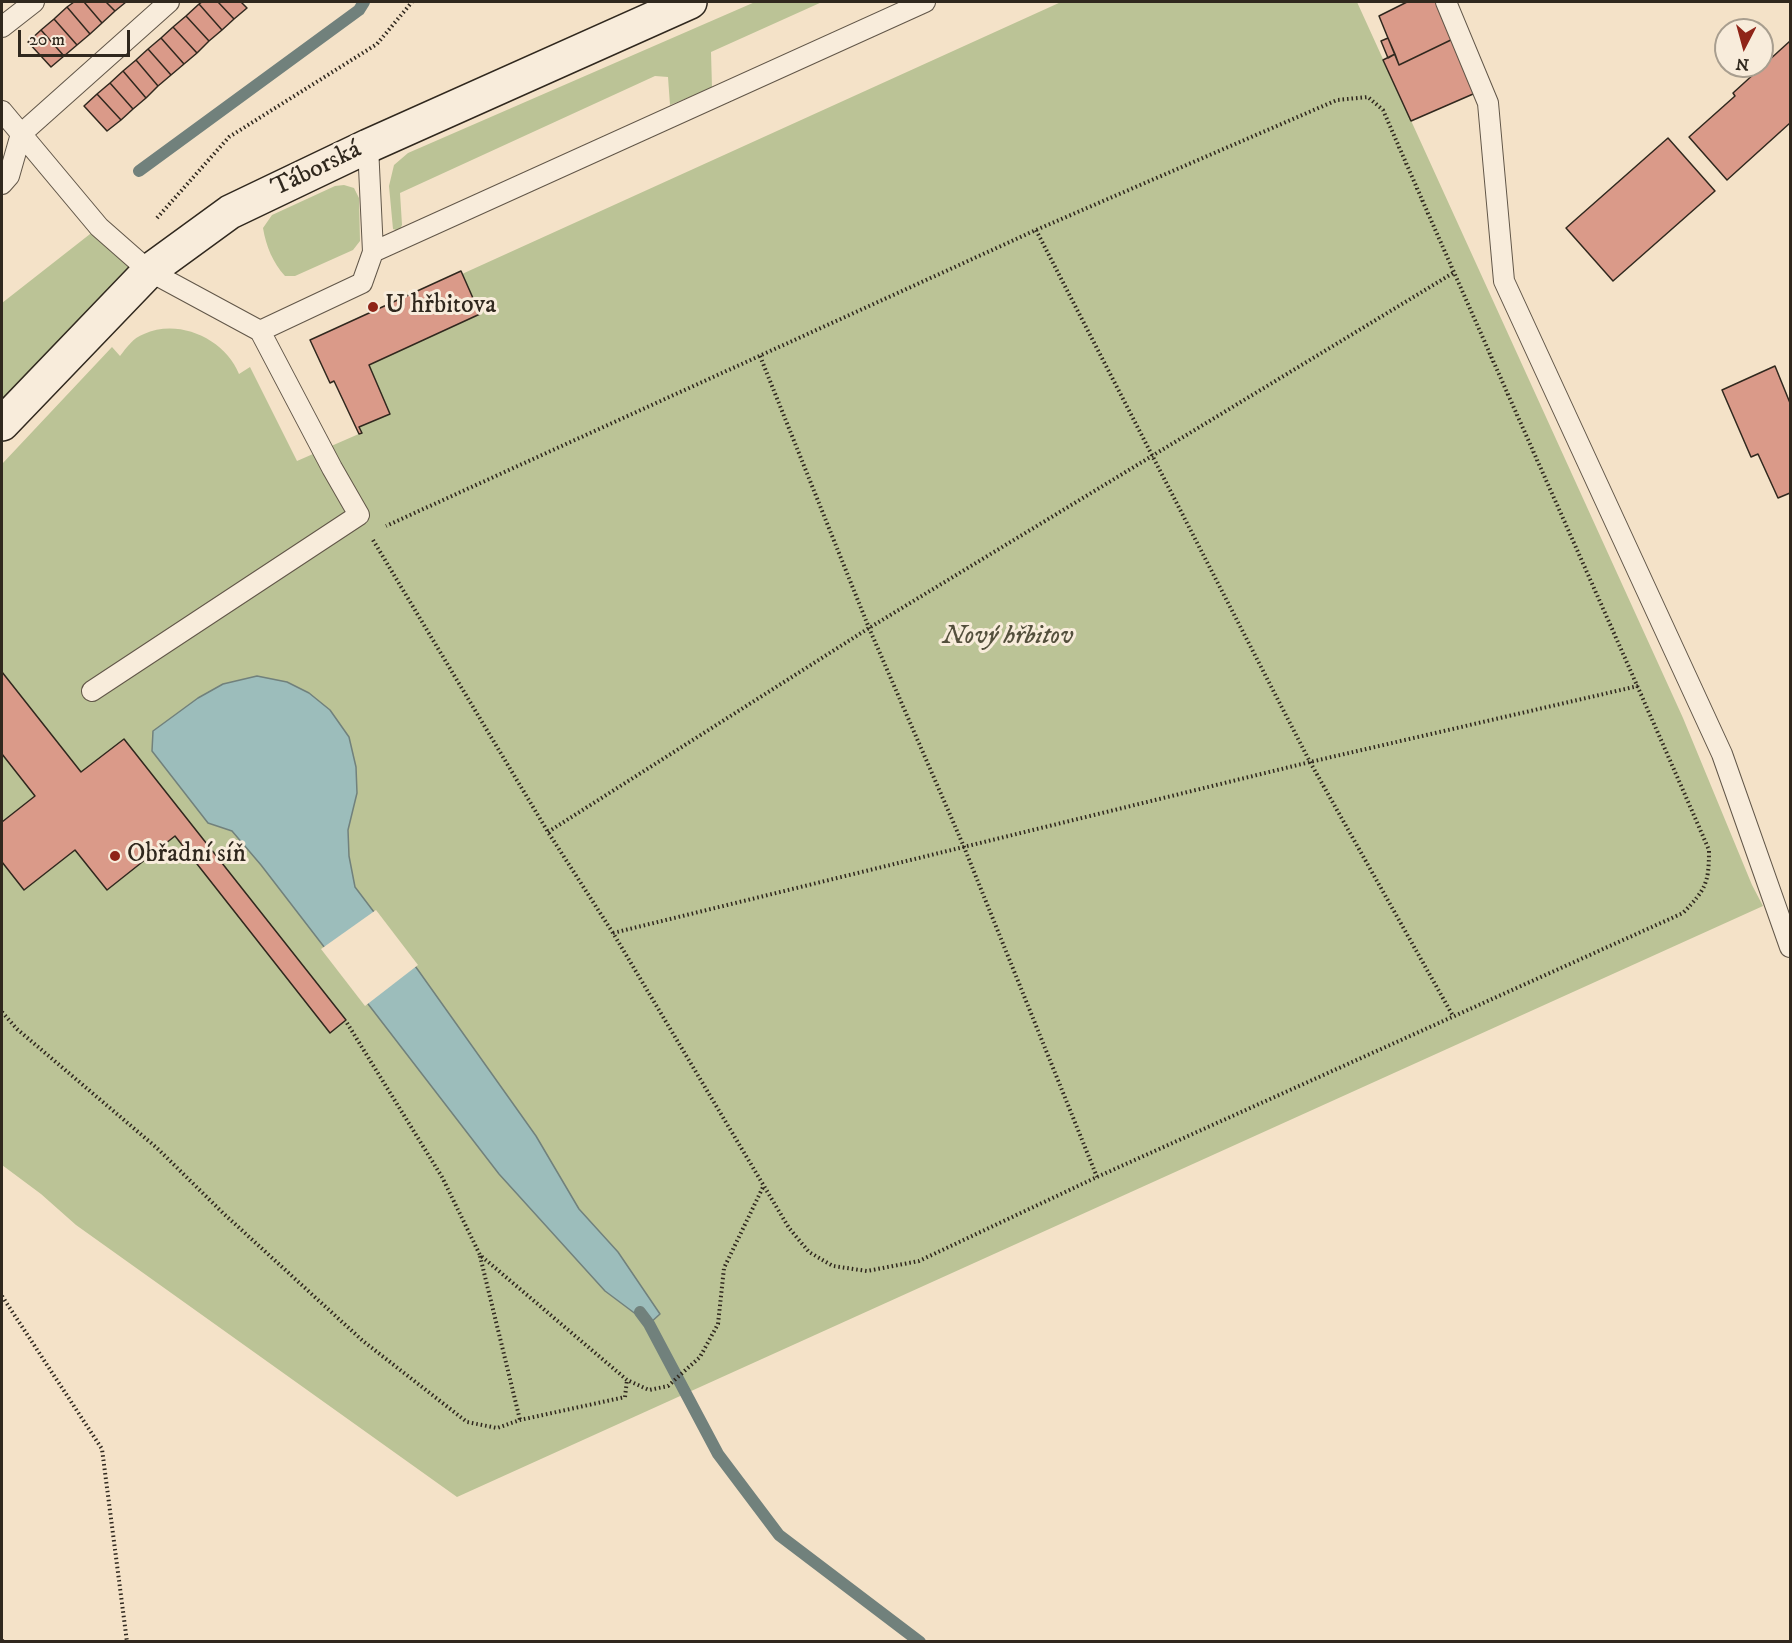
<!DOCTYPE html>
<meta charset="utf-8">
<style>
body{margin:0}
#map{position:relative;width:1792px;height:1643px;overflow:hidden;background:#f4e2c8;font-family:"IM FELL DW Pica",serif}
canvas{display:block}
.frame{position:absolute;inset:0;border:3px solid #30281e;pointer-events:none}
.north{position:absolute;left:1714px;top:18px;width:60px;height:60px;box-sizing:border-box;background:#f8ecdb;border:2px solid #a89e8f;border-radius:50%;rotate:186deg;font-size:16px;font-weight:700;line-height:24px;text-align:center;color:#30281e}
.north::after{content:'';display:block;margin:auto;width:21px;height:27px;background:#8f2418;clip-path:polygon(50% 0,100% 100%,50% 72%,0 100%)}
.scale{position:absolute;left:18px;top:30px;width:112px;height:27px;box-sizing:border-box;border:3px solid #30281e;border-top:0;padding-left:8px;font-size:18px;line-height:21px;white-space:nowrap;color:#30281e;-webkit-text-stroke:4px #f8ecdb;paint-order:stroke}
</style>
<div id="map">
<canvas width="1792" height="1643"></canvas>
<div class="frame"></div>
<div class="north">N</div>
<div class="scale">20 m</div>
</div>
<script>
const context = document.querySelector('canvas').getContext('2d');
context.lineJoin = 'round';
function fillPath(path, color) { context.fillStyle = color; context.fill(path, 'evenodd'); }
function strokePath(path, color, width, dash) { context.strokeStyle = color; context.lineWidth = width; context.lineCap = dash ? 'butt' : 'round'; context.setLineDash(dash || []); context.stroke(path); }
function drawText(font, color, halo, rows, align = 'center') {
  context.font = font + ' "IM FELL DW Pica",serif'; context.lineWidth = 6; context.setLineDash([]); context.textBaseline = 'middle'; context.strokeStyle = halo; context.fillStyle = color; for (const [text, x, y, turn = 0] of rows) {
    context.save(); context.translate(x, y); context.rotate((+turn || 0) * Math.PI / 180); context.textAlign = isNaN(turn) ? turn : align; if (halo) context.strokeText(text, 0, 0); context.fillText(text, 0, 0); context.restore();
  }
}
const green = new Path2D(`
 M755,2h67l-111,50 1,36 -42,17 -2,-28 -13,-1 -255,117 2,32 -3,6 -6,-2 -4,-43 5,-21 14,-12z
 M1061,2h296l326,716 69,167 11,21 -1306,591 -381,-272 -35,-31 -39,-29v-701l110,-117 8,9c7,-9 13,-18 24,-22 35,-16 81,5 95,40l11,-7 47,94 64,-28 -2,-6 31,-13 -21,-49 111,-51 -18,-40z
 M344,185l10,3 5,10 1,43 -7,9 -58,26h-10c-12,-13 -19,-30 -22,-48l9,-13 63,-29z
 M99,227l50,44 -147,153v-121z`);
const water = new Path2D(`
 M257,676l30,6 22,11 21,17 19,27 7,30 1,26 -9,37 1,26 6,31 63,83 118,166 43,73 39,43 42,62 -11,10 -44,-33 -106,-117 -238,-309 -29,-34 -24,-8 -56,-72 1,-20 45,-33 25,-14z`);
const pier = new Path2D(`
 M376,910l42,55 -53,41 -44,-57z`);
const stream = new Path2D(`
 M139,171l220,-161 5,-8
 M640,1312l9,12 69,130 61,81 141,107`);
const building = new Path2D(`
 M74,2h10l18,21 -12,11 -23,-27z
 M84,2h22l9,9 -13,12z
 M106,2h20l-11,9z
 M202,2h16l16,17 -12,11 -23,-26z
 M218,2h23l6,6 -13,11z
 M1407,2h33l15,36 -56,27 -20,-49z
 M199,4l23,26 -13,11 -23,-25z
 M67,7l23,27 -13,11 -23,-26z
 M186,16l23,25 -12,12 -24,-26z
 M54,19l23,26 -13,11 -23,-26z
 M173,27l24,26 -13,11 -23,-26z
 M41,30l23,26 -13,11 -23,-25z
 M161,38l23,26 -13,11 -23,-26z
 M1388,38l7,16 -7,4 -7,-17z
 M1455,38l25,53 -69,30 -28,-61 12,-6 4,11z
 M1790,41v82l-63,57 -38,-43 46,-41 -2,-3z
 M148,49l23,26 -13,11 -22,-26z
 M136,60l22,26 -12,12 -23,-27z
 M123,71l23,27 -13,11 -23,-26z
 M110,83l23,26 -12,11 -24,-26z
 M97,94l24,26 -14,11 -23,-25z
 M1668,138l47,53 -102,90 -47,-53z
 M461,271l19,43 -111,51 21,49 -31,13 3,6 -3,1 -25,-53 -4,2 -20,-43z
 M1775,366l15,37v90l-12,5 -20,-44 -7,3 -29,-67z
 M2,672l79,100 43,-33 222,281 -16,13 -155,-197 -68,54 -32,-40 -51,40 -22,-28v-40l33,-26 -33,-42z`);
const path = new Path2D(`
 M157,218l72,-81 148,-93 35,-42
 M1036,230l274,532 143,254
 M760,356l109,272 95,219 133,330
 M373,540l175,292 65,101 176,295 20,24 24,14 34,5 52,-10 178,-84 586,-264c23,-24 26,-30 26,-63 -107,-247 -219,-493 -326,-740l-15,-13 -31,3 -301,130 -650,296
 M548,832l321,-204 584,-355
 M613,933l697,-171 328,-76
 M2,1012l15,17 140,119 66,65 140,128 104,81 30,6 23,-8 105,-23 2,-17
 M347,1023l95,154 38,78 147,125 22,10 19,-4 32,-29 18,-33 6,-56 40,-83
 M480,1256l40,164
 M2,1296l100,153 25,193
 M2,1640l1,2`);
const lane = new Path2D(`
 M1446,2l42,101 16,178 218,473 68,193
 M2,27l32,-25
 M2,111l97,116 50,44 111,60 102,-48 11,-31 -5,-106
 M2,184l7,-8 12,-42 148,-132
 M373,252l552,-250
 M92,691l267,-176 -27,-47 -72,-137`);
const secondary = new Path2D(`
 M2,424l147,-153 81,-59 138,-66 322,-144`);
const markers = [
 [373,307,6,"#8f2418"],
 [115,856,6,"#8f2418"]
];
const streetNames = [
 ["Táborská",317,170,-26]
];
const poiNames = [
 ["U hřbitova",385,307],
 ["Obřadní síň",127,856]
];
const parkNames = [
 ["Nový hřbitov",1008,638]
];
fillPath(green, '#bbc396');
fillPath(water, '#9cbdbb');
strokePath(water, '#71817c', 1.5);
fillPath(pier, '#f4e2c8');
strokePath(stream, '#71817c', 12);
fillPath(building, '#da9a89');
strokePath(building, '#30281e', 1.5);
strokePath(lane, '#615648', 22);
strokePath(secondary, '#30281e', 36);
strokePath(path, '#30281e', 4, [1.5, 3]);
strokePath(lane, '#f8ecdb', 20);
strokePath(secondary, '#f8ecdb', 33);
for (const [x, y, r, color] of markers) { const dot = new Path2D(); dot.arc(x, y, r, 0, 2 * Math.PI); context.fillStyle = color; context.fill(dot); strokePath(dot, '#f8ecdb', 2); }
drawText('26px', '#30281e', '#f8ecdb', streetNames);
drawText('26px', '#30281e', '#f8ecdb', poiNames, 'left');
drawText('italic 26px', '#534f3c', '#f8ecdb', parkNames);
</script>
